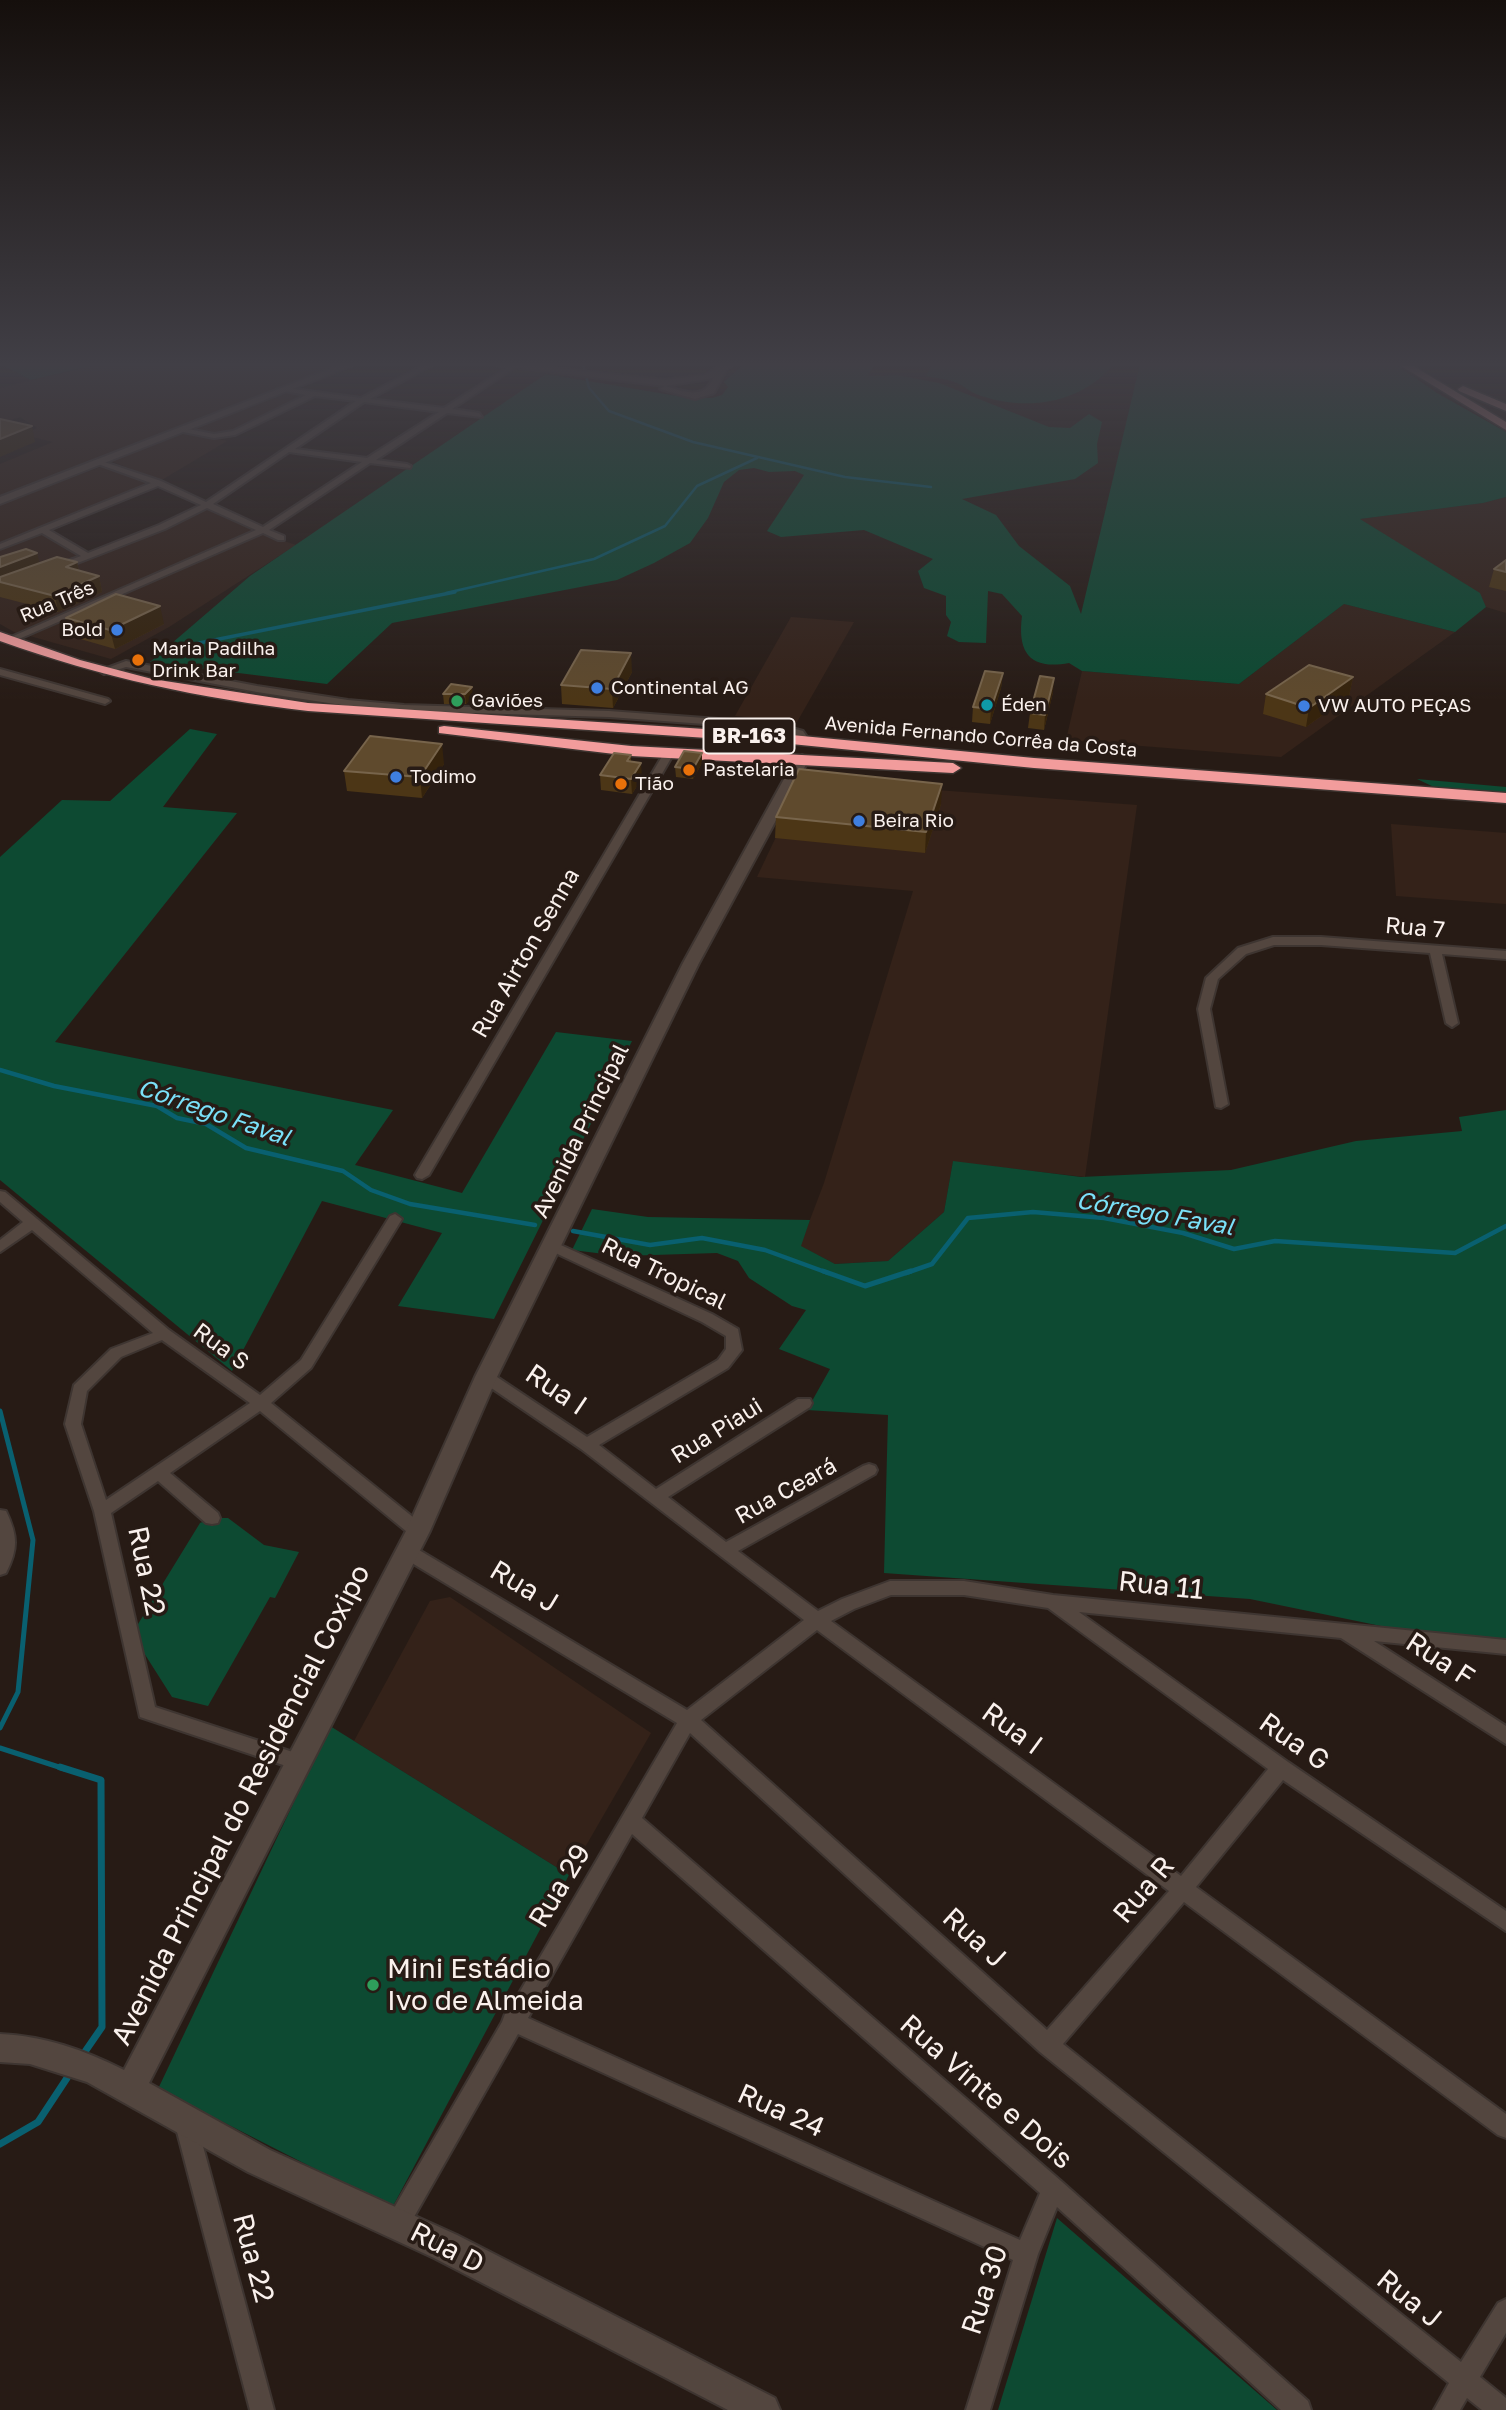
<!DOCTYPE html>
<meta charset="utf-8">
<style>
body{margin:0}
canvas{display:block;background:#271b15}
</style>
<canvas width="1506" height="2410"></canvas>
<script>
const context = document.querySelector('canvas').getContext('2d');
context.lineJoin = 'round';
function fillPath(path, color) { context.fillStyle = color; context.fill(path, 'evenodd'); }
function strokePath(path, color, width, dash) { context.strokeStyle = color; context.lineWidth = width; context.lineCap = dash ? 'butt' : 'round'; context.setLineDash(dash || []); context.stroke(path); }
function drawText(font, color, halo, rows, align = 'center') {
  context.font = font + ' "Golos Text",sans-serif'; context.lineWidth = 7; context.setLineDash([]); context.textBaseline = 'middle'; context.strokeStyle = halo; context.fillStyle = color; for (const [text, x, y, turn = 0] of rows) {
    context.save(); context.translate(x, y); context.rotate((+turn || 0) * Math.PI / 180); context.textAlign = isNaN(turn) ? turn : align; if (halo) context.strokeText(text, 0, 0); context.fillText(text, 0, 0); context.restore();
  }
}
const built = new Path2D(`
 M99,364h246l-345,132v-32l53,-22 -25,-6 -1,-3 10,-5 -17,-11 -20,6v-35z
 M291,392l19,2 -87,43 -31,-8z
 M188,432l39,9 -67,40 -49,-20z
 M103,466l48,18 -151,60v-40z
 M1506,497v116l-20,-6 -7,-14 -120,-74 124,-16z
 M206,509l49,22 -239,102 -16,-9v-33z
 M41,533l43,23 -84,33v-39z
 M262,534l34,11 -127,82 -58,32 -81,-23z
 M1344,604l111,28 -174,125 -215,-17 16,-69 157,13z
 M791,617l63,5 -57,100 -62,-6z
 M803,780l334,25 -52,372 -132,-15 -9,50 -56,49 -53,3 -35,-18 24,-63 89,-292 -156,-14z
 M1391,824l115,9v71l-110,-8z
 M450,1597l201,136 -82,142 -215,-134 76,-140z`);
const green = new Path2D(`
 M0,364h99l-68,16z
 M744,364h131l-7,12 28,-1 43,8 110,44 21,1 19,-14 13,8 -5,22 1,19 -23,16 -113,20 34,16 23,31 51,40 11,28 59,-250h255l42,29 69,39v65l-23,6 -123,16 120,74 6,14 -31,25 -111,-28 -105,80 -157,-13 -13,-8c-38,7 -52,-9 -47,-47l-20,-22 -14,-3 -2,52 -27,-1 -12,-6 4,-14 -5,-7v-19l-22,-8 -6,-17 15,-12 -69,-29 -83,7 -14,-6 37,-56 -9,-4 -26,1 -15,-4 -15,2 -15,12 -16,36 -18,25 -36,20 -37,17 -225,43 -65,61 -177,-22 100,-86 296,-202 143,24h23l10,-3 6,-8 -4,-5z
 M932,364h182c-34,41 -90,48 -138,30 -7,-3 -12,-8 -19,-11 -9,-4 -21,-5 -31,-7z
 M190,729l27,5 -54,73 74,6 -182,229 338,68 -38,55 107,28 94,-161 76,9 -138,278 -96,-13 44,-73 -120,-32 -90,170 -232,-191v-323l62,-57 48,1z
 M1417,779l89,8v6l-70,-5z
 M1506,1110v531l-91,-8 -165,-34 -366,-26 4,-158 -81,-5 23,-41 -51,-20 27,-39 -14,-4 -43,-28 -11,-17 -21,-8 -96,3 -49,-6 20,-41 56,8 162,3 -9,26 34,18 53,-3 56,-49 9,-51 128,16 150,-7 125,-29 106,-10 -3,-14z
 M212,1518h16l36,27 35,7 -24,46 -5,-1 -62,109 -36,-9 -35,-55 -2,-13 65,-106z
 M330,1726l239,149 -177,333 -234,-119z
 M1057,2218l220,192h-279z`);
const streamFar4 = new Path2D(`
 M583,364l6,24 20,23 84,31 152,35 86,10
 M446,593l148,-34 71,-33 32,-40 60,-28`);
const streamFar3 = new Path2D(`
 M184,646l271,-54`);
const streamFar2 = new Path2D(`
 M0,1070l54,16 103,20 20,12 29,6 40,24 97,23 28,19 39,14 125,21
 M573,1231l77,14 52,-7 63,12 63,23
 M906,1273l26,-9 36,-46 65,-6 71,6 79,15 51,16 41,-8 180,12 51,-27`);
const streamFar1 = new Path2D(`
 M823,1271l42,15 46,-15
 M0,1411l33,129 -15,152 -18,36
 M0,1748l65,21`);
const stream = new Path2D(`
 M60,1767l41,13 1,247 -20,29
 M0,2144l38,-22 33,-50`);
const street = new Path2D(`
 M426,364h8l-64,35 74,9 69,-44h7l-68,45 27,4 3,4 -35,-4 -71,47 31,4 4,2 -1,2 -40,-5 -101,67 15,6v4h-6l-15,-7 -251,109 -8,-2 252,-110 -49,-22 -42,21 -108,42 -4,-3 1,-2 27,-10 -39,-23 -42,16v-5l151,-61 -53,-19v-4l63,21 45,21 150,-101 -41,-5 -80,39 -21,3 -31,-6v-4l31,6 19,-3 73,-36 -22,-4 2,-3 75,10zM364,402l75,10 -72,46 -72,-9zM289,452l73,10 -99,65 -50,-23zM158,486l43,19 -42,20 -71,28 -39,-23z
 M126,661l131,25 91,14 56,5 205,6 164,12 30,8 6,9 -9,2 -5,-7 -22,-6 -164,-12 -205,-6 -56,-5 -91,-14 -131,-25 -22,7 -5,-3z
 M0,669l108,30 2,2 -5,3 -105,-29z
 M669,750l5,3 -245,422 -7,4 -5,-1 -2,-3 249,-422z
 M1273,937h48l185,14v8l-64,-5 16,69 -6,4 -6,-4 -16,-70 -109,-8h-47l-28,9 -28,25 -8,30 18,95 -7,4 -5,-1 -18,-98 8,-31 32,-30z
 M0,1191l5,1 164,138 91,65 41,-35 89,-144 5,-2 7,5 -91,149 -40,35 153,123 2,5 -2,5 -6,1 -6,-1 -152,-125 -90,62 48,40 2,5 -2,5 -6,1 -6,-1 -48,-42 -47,32 44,194 150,49 2,6 -2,6 -7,2 -158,-53 -46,-206 -29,-87 9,-39 37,-36 42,-16 -121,-103 -32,22v-12l23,-18 -23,-20zM162,1340l88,63 -144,97 -25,-76 6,-33 34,-34z
 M552,1241l160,73 26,15 4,21 -14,18 -129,77 57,44 142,-90h12l2,4 -2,4 -142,90 58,45 137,-76 6,-2 6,2 2,4 -2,4 -137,77 80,60 24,-12 48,-18h74l89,14 453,45v14l-132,-13 132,85v18l-165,-106 -262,-26 209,150 218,149v20l-223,-151 -87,107 310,227v24l-8,-3 -314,-233 -121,142 398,318 37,-59 8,-4v34l-26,44 26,21v12h-24l-15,-12 -7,12h-26l15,-27 -409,-331 -350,-319 -48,85 419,363 247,220 3,9h-30l-224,-203 -19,47 -48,156h-24l47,-150 -495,-226 -112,197 -8,3 -8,-3 -3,-8 3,-8 112,-193 3,-8 3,-2 169,-289 -275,-166 -3,-5 3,-5 6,-2 6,2 273,163 117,-90 -223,-171 -100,-68 -3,-4 3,-4h10l96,64 131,-77 8,-11v-13l-24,-14 -155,-73 -2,-3 2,-3zM891,1595h73l84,13 220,161 -87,107 -350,-255 23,-12zM817,1630l352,261 -122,139 -346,-310zM632,1834l408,359 -20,47 -492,-222z
 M0,1510l6,1c12,25 12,38 0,62l-6,2z
 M186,2113l8,3 3,8 77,286h-24l-75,-286 3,-8z`);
const secondary = new Path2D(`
 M343,364h13l-356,140v-7z
 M488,364h29l148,16 40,-5 18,-11h11l-8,6 -12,23 -19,6 -35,-10 5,-3c18,5 39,15 48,-8l-48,8z
 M802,755l7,4 -110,204 -202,414 -67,154 -281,552 121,67 187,85 318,163 5,12h-52l-294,-152 -186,-86 -161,-90 -57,-18 -30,-2v-28c45,2 84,16 124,36l282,-539 69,-154 208,-414 112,-204z`);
const primary = new Path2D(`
 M1398,364h12l96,58v8z
 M1463,386l43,18v7l-47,-20 -1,-2z`);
const highway = new Path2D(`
 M0,632l80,28 72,19 156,24 473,31 253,24 472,35v10l-472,-35 -253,-25 -473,-32c-109,-13 -205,-33 -308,-70z
 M444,726l187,20 322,17 8,5 -8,5 -322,-17 -192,-23v-6z`);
const wall = new Path2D(`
 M37,553l2,10 38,-1 2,9 20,5 3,16 -44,20 -58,-15v-40z
 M1506,560v31l-17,-4 5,-18z
 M66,618l98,6 -49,25 -45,-13z
 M632,672l-19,36 -51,-4 -1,-19z
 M1003,673l-2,15 -11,36 -18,-2 1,-15z
 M1353,677l-4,19 -43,31 -43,-13 3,-20z
 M451,684l22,12 -7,8h-22l-1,-10z
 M1053,692l-9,38 -16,-2 2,-15z
 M702,753v10l-9,16 -17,-2 -1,-10z
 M631,755v7l11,16 -10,16 -31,-4 -1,-15z
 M444,764l-22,34 -75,-7 -3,-20z
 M941,804l-16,49 -150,-15 1,-21z`);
const shadedWall = new Path2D(`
 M32,426l3,16 -35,15v-18z
 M37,553l4,16 -41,13v-15z
 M77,562l3,16 -14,-11z
 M99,576l3,16 -44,20 -3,-16z
 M160,606l4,18 -49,25 -5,-19z
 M631,653l1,19 -19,36 -1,-19z
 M1003,673l-2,15 -11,36 1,-15z
 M1353,677l-4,19 -43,31 3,-19z
 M1054,678l-1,14 -9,38 1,-15z
 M472,687l1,9 -7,8 -1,-10z
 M442,744l2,20 -22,34 -2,-21z
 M702,753v10l-9,16v-10z
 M641,763l1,15 -10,16 -1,-15z
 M942,784l-1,20 -16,49 1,-21z`);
const building = new Path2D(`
 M0,419l32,7 -32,13z
 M26,549l11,4 -37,14v-10z
 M57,557l20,5 -11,5 33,9 -44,20 -55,-14v-5z
 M1506,560v12l-12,-3z
 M116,594l44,12 -50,24 -44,-12z
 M581,650l50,3 -19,36 -51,-4z
 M1309,665l44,12 -44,31 -43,-14z
 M985,671l18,2 -12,36 -18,-2z
 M1040,676l14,2 -9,37 -15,-2z
 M451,684l21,3 -7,7h-22z
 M370,736l72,8 -22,33 -76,-6z
 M684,751l18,2 -9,16 -18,-2z
 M614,753l17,2 -4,6 14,2 -10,16 -31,-4z
 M799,769l143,15 -16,48 -150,-15z`);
const markers = [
 [117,630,7,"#3f7fe0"],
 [138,660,7,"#e8710a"],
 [597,688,7,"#3f7fe0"],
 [457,701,7,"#2e9e5b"],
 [987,705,7,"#0f9aa8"],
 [1304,706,7,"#3f7fe0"],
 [689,770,7,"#e8710a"],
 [396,777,7,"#3f7fe0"],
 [621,784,7,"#e8710a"],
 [859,821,7,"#3f7fe0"],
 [373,1985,7,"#2e9e5b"]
];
const farStreetnames = [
 ["Rua Três",57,602,-23],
 ["Avenida Fernando Corrêa da Costa",981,737,5]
];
const farPoinames = [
 ["Bold",103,630,"right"],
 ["Maria Padilha",152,649],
 ["Drink Bar",152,671],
 ["Continental AG",611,688],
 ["Gaviões",471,701],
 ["Éden",1001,705],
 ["VW AUTO PEÇAS",1318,706],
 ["Pastelaria",703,770],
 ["Todimo",410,777],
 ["Tião",635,784],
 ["Beira Rio",873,821]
];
const shields = [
 [749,736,91]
];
const shieldNames = [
 ["BR-163",749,736]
];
const streetNames = [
 ["Rua 7",1415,928,5],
 ["Rua Airton Senna",526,953,-60],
 ["Avenida Principal",581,1131,-64],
 ["Rua Tropical",664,1274,26],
 ["Rua S",221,1347,36],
 ["Rua Piaui",717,1431,-32],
 ["Rua Ceará",786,1491,-29]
];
const waterNames = [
 ["Córrego Faval",214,1113,19],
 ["Córrego Faval",1155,1214,10]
];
const nearStreetnames = [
 ["Rua I",556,1390,34],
 ["Rua 22",146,1571,78],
 ["Rua 11",1161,1586,6],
 ["Rua J",524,1587,31],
 ["Rua F",1440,1660,33],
 ["Rua I",1012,1729,36],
 ["Rua G",1294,1742,35],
 ["Avenida Principal do Residencial Coxipo",241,1805,-63],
 ["Rua 29",560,1886,-59],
 ["Rua R",1144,1890,-50],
 ["Rua J",974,1938,42],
 ["Rua Vinte e Dois",986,2092,41],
 ["Rua 24",781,2111,24],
 ["Rua D",447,2248,27],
 ["Rua 22",253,2258,75],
 ["Rua 30",985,2290,-72],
 ["Rua J",1409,2299,39]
];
const nearPoinames = [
 ["Mini Estádio",387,1969],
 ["Ivo de Almeida",387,2001]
];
fillPath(built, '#342219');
fillPath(green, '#0d4a32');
strokePath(streamFar4, '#096070', 2.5);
strokePath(streamFar3, '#096070', 3.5);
strokePath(streamFar2, '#096070', 4.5);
strokePath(streamFar1, '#096070', 5);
strokePath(stream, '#096070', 7);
strokePath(street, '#3e3531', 4);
strokePath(secondary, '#3e3531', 4);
strokePath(primary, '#3e3531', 3);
strokePath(highway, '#3e3531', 3);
fillPath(street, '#53463f');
fillPath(secondary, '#53463f');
fillPath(primary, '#b27a77');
fillPath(highway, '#f29c9c');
fillPath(wall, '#4c3616');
fillPath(shadedWall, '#35230c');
fillPath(building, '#5f4a2d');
strokePath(building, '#77644b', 2);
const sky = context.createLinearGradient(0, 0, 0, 701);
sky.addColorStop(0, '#150f0c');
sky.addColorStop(0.52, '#413f46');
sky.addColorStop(1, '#413f4600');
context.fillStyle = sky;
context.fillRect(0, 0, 1506, 701);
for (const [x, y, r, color] of markers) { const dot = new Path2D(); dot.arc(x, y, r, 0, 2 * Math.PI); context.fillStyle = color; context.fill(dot); strokePath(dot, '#271b15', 2.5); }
drawText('19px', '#faf1ed', '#271b15', farStreetnames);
drawText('19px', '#faf1ed', '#271b15', farPoinames, 'left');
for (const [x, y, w] of shields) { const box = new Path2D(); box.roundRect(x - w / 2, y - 17.5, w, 35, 5); context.fillStyle = '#271b15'; context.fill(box); strokePath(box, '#faf1ed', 2); }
drawText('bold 21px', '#faf1ed', null, shieldNames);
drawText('23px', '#faf1ed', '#271b15', streetNames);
drawText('italic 24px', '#7ae1f9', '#271b15', waterNames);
drawText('28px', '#faf1ed', '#271b15', nearStreetnames);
drawText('28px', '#faf1ed', '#271b15', nearPoinames, 'left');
</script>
